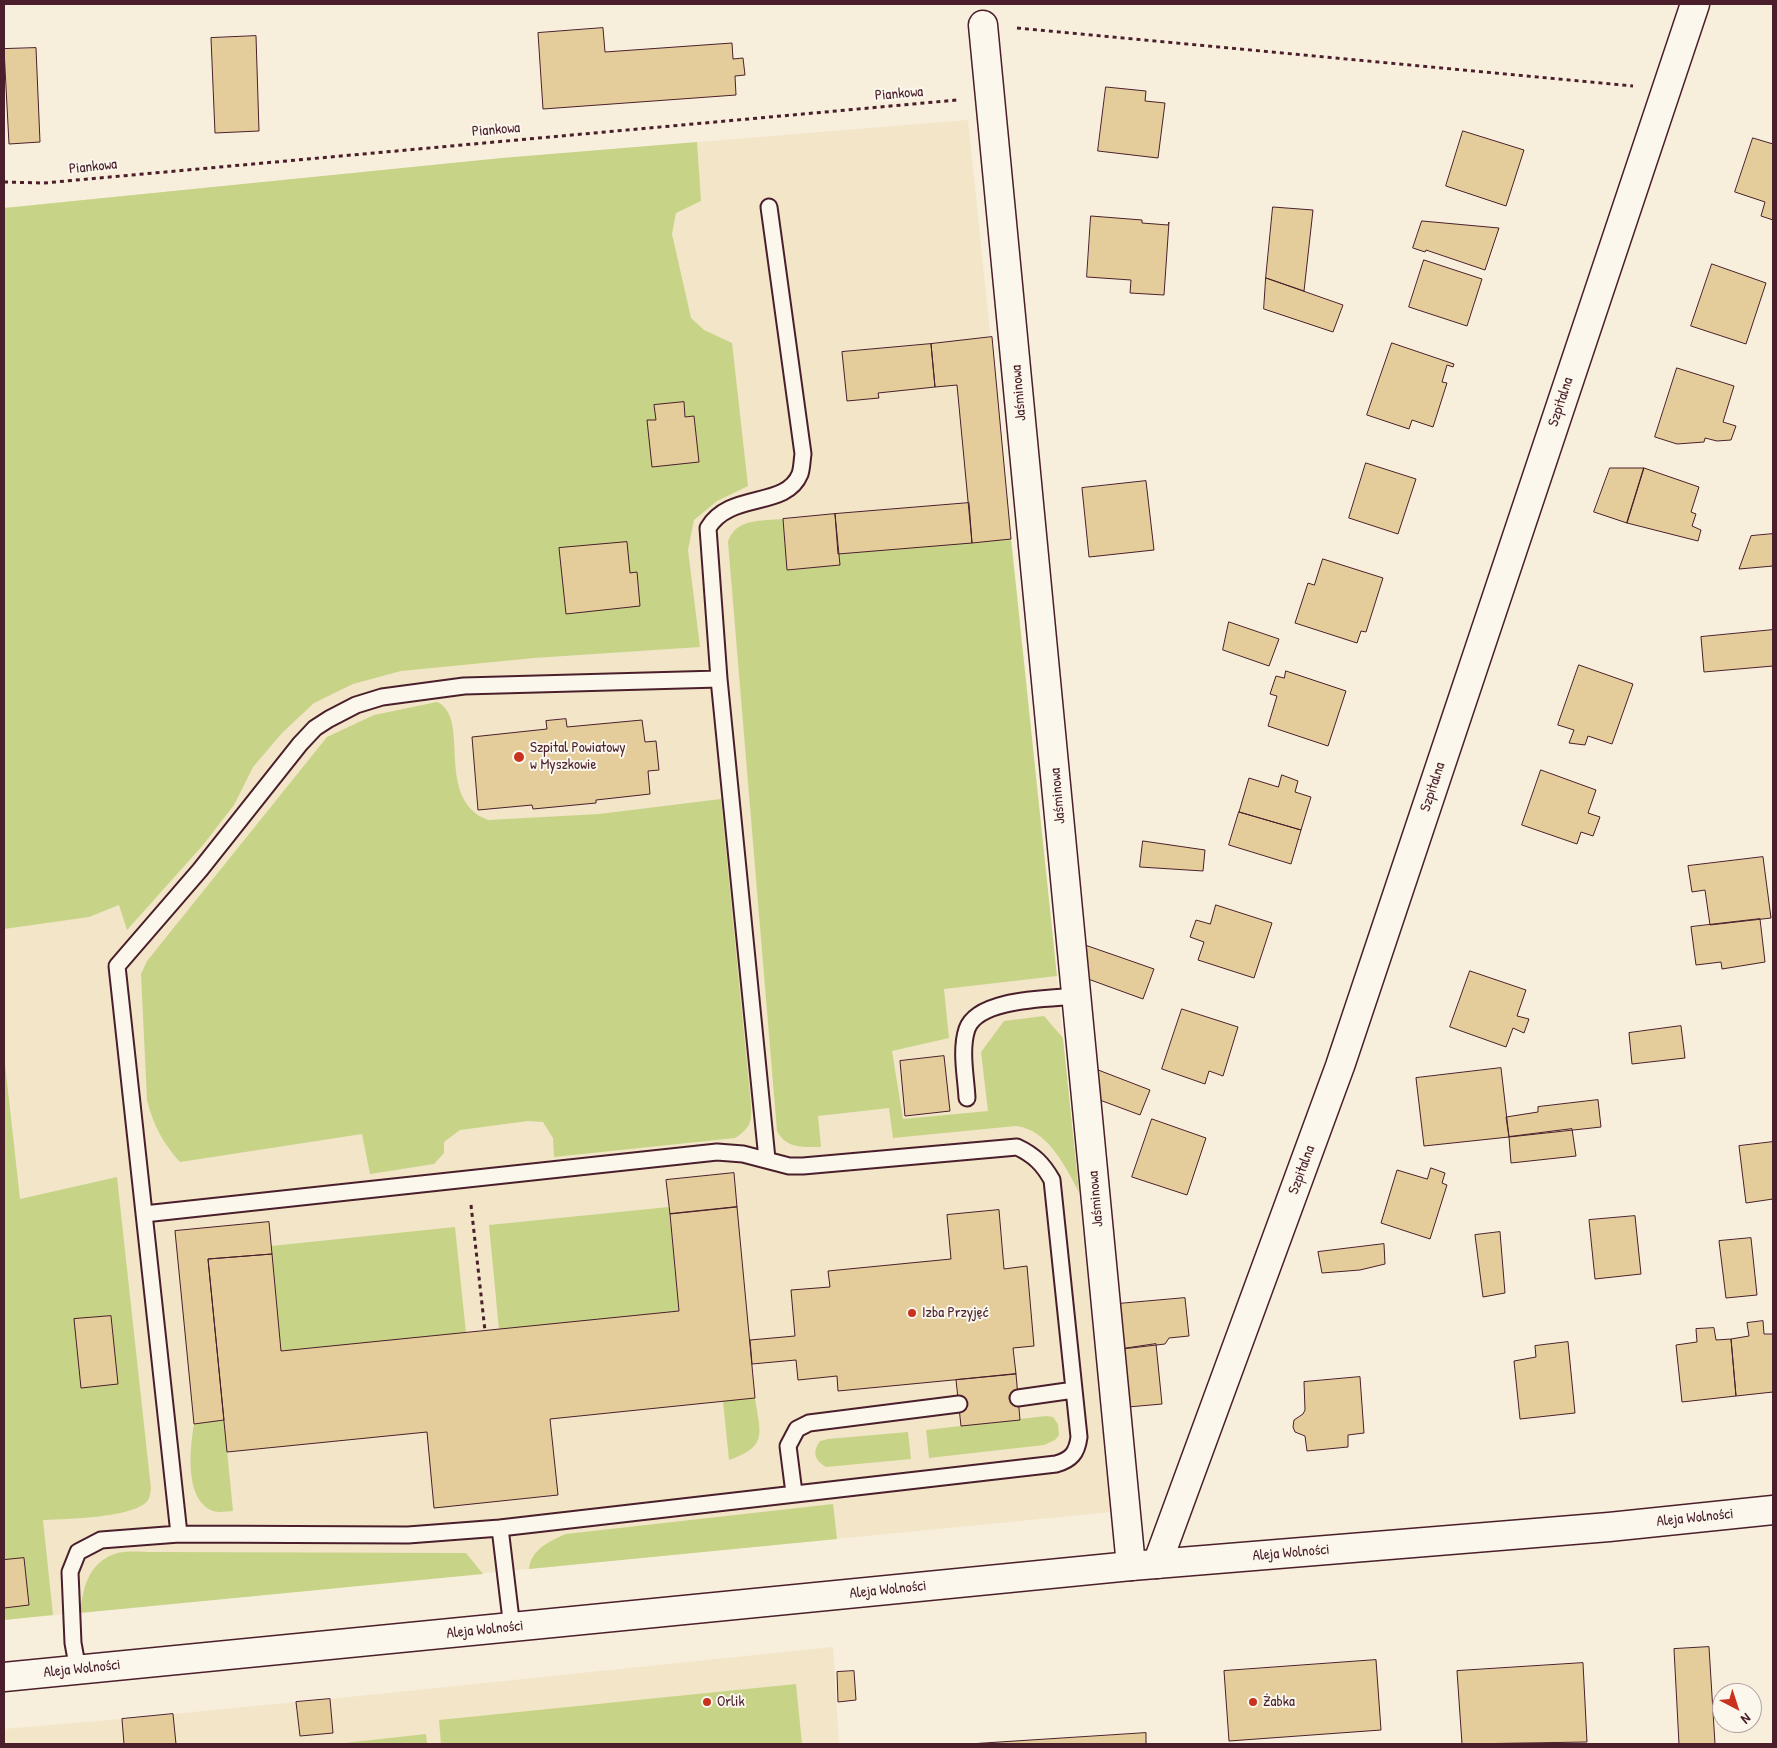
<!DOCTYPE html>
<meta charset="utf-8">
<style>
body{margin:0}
#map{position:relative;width:1777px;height:1748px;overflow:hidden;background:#f7efdc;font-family:"Patrick Hand",sans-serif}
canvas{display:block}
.frame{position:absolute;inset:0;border:5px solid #4a1f2b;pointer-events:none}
.north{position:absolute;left:1712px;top:1683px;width:50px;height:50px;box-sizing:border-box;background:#fbf7ec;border:1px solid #b4a19f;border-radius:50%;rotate:140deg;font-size:14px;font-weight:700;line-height:20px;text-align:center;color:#4a1f2b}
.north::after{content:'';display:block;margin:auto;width:18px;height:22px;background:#c8321e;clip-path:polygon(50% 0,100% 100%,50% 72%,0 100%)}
</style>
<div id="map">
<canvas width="1777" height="1748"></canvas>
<div class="frame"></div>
<div class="north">N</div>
</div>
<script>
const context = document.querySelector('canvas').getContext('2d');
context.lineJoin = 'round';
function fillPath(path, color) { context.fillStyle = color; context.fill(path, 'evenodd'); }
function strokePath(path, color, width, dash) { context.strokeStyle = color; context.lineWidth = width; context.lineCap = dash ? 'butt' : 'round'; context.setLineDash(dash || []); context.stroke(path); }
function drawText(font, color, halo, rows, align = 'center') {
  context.font = font + ' "Patrick Hand",sans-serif'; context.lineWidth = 4; context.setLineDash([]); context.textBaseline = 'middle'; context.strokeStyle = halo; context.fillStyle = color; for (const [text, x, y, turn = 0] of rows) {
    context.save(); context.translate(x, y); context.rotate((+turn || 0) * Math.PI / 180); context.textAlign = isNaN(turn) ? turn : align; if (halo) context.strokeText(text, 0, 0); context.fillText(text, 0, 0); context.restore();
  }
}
const built = new Path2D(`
 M968,120l144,1392 -1108,108v-1412l498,-50z
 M833,1647l6,97h-663l-3,-30 123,-12 4,34 33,-3 -3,-34z
 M122,1719l2,25h-120v-15z`);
const green = new Path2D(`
 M697,142l4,59 -25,12 -4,21 19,84 13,12 28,13 16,143 -31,15 -23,19 -6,30 12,97 -166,11 -133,13 -48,13 -39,19 -32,30 -29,34 -19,38 -31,40 -76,85 -8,-25 -30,12 -85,12v-721l498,-50z
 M783,519l5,51 51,-5 -1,-11 173,-15 46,437 -113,13 5,49 -57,13 11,68 85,-8 -7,-59 23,-31 40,-5 19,22 16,154c-14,-26 -31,-62 -63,-66l-123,12 -4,-30 -71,8 3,31c-19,0 -34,2 -44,-16l-49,-589c7,-24 34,-21 55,-23z
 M437,702c35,15 -4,97 51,118l111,-6 122,-15 30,305c1,17 0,24 -16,34l-181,19 -1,-19 -10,-16 -15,-1 -68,9 -16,12v11l-10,11 -64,10 -8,-40 -182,28c-17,-19 -27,-37 -33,-62l-6,-126 6,-13 180,-224 47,-22z
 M4,1055l16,144 97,-22 34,312c-1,3 -1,9 -3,11 -12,18 -83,19 -105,20l10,95 -49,5z
 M669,1207l10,104 -180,19 -10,-105z
 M455,1227l11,106 -185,18 -10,-105z
 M755,1398c5,35 14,48 -26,62l-6,-59z
 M1046,1416l7,1 5,7 1,11 -4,5 -11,5 -115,13 -3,-28z
 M224,1420l9,91c-6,0 -14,2 -20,0 -29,-11 -23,-63 -19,-87z
 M908,1432l3,27 -85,8c-12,-7 -14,-15 -6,-26l8,-2z
 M833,1504l4,35 -308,30c2,-19 20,-28 37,-35z
 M154,1552l312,1 17,21 -403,39c3,-25 8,-49 34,-59 11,-4 28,-2 40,-2z
 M796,1684l6,60h-361l-2,-24z
 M426,1734l1,10h-92z`);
const building = new Path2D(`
 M603,28l2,24 127,-9 1,16 10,-1 2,17 -10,1 1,19 -193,14 -5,-76z
 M256,36l3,95 -44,2 -4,-95z
 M36,48l4,94 -31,2 -5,-95z
 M1106,87l40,4 -1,10 20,2 -7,55 -60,-7z
 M1463,131l61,19 -18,56 -60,-20z
 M1753,138l20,6v76l-12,-4 4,-14 -30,-10z
 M1273,207l40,3 -9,81 -38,-13z
 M1091,216l51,4v3l26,2 1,-3 -5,73 -34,-2 1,-13 -44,-3z
 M1422,221l77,7 -14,42 -59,-20 -1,2 -12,-4z
 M1424,260l58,19 -15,47 -58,-19z
 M1712,264l54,19 -20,61 -55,-18z
 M1266,278l77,27 -10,27 -69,-23z
 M992,337l19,202 -39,4 -15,-158 -22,2 -4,-43z
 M1392,343l62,21 -1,3 -6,-2 -5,17 5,1 -14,44 -21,-7 -3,9 -42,-14z
 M931,344l4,43 -57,6 1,5 -32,3 -5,-49z
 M1677,368l57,18 -11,36 13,4 -5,14 -14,1 -12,-3 -1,4 -27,2 -22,-7z
 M684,402l1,15 9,-1 5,46 -47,5 -5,-47h9l-2,-15z
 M1366,463l50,16 -18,55 -49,-16z
 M1610,468h34l-17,55 -33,-11z
 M1644,468l55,19 -8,25 5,2 -4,12 9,4 -3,11 -71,-18z
 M1146,481l8,69 -65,7 -7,-69z
 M969,503l3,40 -134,11 -3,-40z
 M835,514l5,51 -53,5 -4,-51z
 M1773,534v32l-34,3 12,-33z
 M627,542l3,31 7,-1 3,34 -74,8 -7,-66z
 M1323,559l60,19 -17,54 -5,-1 -4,12 -62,-20 13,-40 6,2z
 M1229,622l50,17 -10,27 -46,-16z
 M1773,630v36l-69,6 -3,-35z
 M1579,665l54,19 -21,60 -24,-8 -3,9 -16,-2 5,-13 -16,-5z
 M1286,671l60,20 -18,55 -60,-20 9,-30 -7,-2 6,-18 8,2z
 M566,719l1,8 75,-7 3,22 11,-1 3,29 -11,1 2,23 -54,6v3l-63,6 -1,-4 -54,5 -6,-73 75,-8 -1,-8z
 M1541,770l55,20 -8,23 12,4 -7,19 -12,-4 -4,12 -55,-19z
 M1282,775l16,6 -3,11 16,5 -10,33 -62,-18 10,-34 29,9z
 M1239,812l62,18 -10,34 -62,-19z
 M1143,841l62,9 -2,21 -63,-4z
 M1763,857l8,61 -61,7 -5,-35 -13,2 -4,-26z
 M1216,905l56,18 -18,55 -56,-18 6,-18 -14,-5 6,-17 14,4z
 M1760,919l5,43 -43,7 -1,-7 -25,3 -5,-38z
 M1085,945l69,24 -11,30 -55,-20z
 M1470,971l56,19 -9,26 12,3 -5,14 -11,-5 -7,19 -56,-20z
 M1182,1009l56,18 -15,49 -14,-5 -4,13 -43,-15z
 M1681,1026l4,32 -53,6 -3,-31z
 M944,1056l6,55 -45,5 -5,-55z
 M1093,1068l57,22 -10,25 -43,-16z
 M1501,1068l8,69 -85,9 -8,-68z
 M1598,1100l3,27 -92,10 -3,-20 32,-5v-5z
 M1152,1119l54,19 -19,57 -55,-18z
 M1572,1129l4,27 -65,7 -2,-26z
 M1773,1142v57l-27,4 -7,-57z
 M1431,1168l14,5 -3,10 5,2 -17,54 -49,-16 16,-53 30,9z
 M734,1173l3,34 -67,7 -4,-34z
 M737,1207l18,191 -205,21 8,76 -124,13 -7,-76 -200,20 -19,-193 64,-5 9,97 398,-40 -9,-97z
 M999,1210l5,59 23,-3 7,80 -21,2 3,26 -178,17 -1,-15 -39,4 -2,-20 -44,4 -2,-24 45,-4 -4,-46 39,-3 -2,-16 123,-12 -4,-44z
 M1635,1216l6,58 -46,5 -6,-59z
 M269,1222l3,32 -64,5 16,161 -30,4 -19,-193z
 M1500,1232l5,61 -22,4 -8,-62z
 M1751,1238l6,57 -31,3 -7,-57z
 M1384,1244l1,20 -25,6 -38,3 -4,-21z
 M1185,1298l4,38 -20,2 -4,6 -43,5 -5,-45z
 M111,1316l7,68 -37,4 -7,-69z
 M1763,1321l1,13h9v58l-37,4 -5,-57 18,-3 -2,-13z
 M1714,1328l2,12 15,-1 5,57 -54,6 -6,-57 21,-3 -1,-13z
 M1568,1342l7,71 -55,6 -6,-58 22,-4 -1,-11z
 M1156,1344l6,60 -34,3 -6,-58z
 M1016,1374l4,46 -59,6 -5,-46z
 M1360,1377l4,56 -16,2v12l-41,4 -2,-15 -10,-4 -2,-5 1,-7 9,-6 2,-4 -1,-28z
 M24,1558l5,47 -25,3v-48z
 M1709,1647l6,97h-36l-5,-95z
 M1376,1660l5,70 -152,11 -5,-70z
 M1583,1663l4,79 -125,2 -5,-73z
 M854,1671l2,29 -18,2 -1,-30z
 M330,1699l3,34 -33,3 -4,-34z
 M173,1714l3,30h-52l-2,-25z
 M1146,1733v11h-177z`);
const path = new Path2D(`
 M1017,28l616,58
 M4,182l40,1 913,-83
 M471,1205l14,126`);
const service = new Path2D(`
 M719,679l48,480
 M967,1098c-1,-21 -7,-48 0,-69 11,-31 82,-30 110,-33
 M144,1214l573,-62 26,2 46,12h14l214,-19c17,8 26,17 35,33l27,257c-2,16 -8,23 -23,27l-556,64 -92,7 -229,-1 -62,-568 83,-96 100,-126 15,-16 14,-9 27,-14 26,-8 82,-11 255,-7 -11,-151c22,-37 78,-19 92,-54 2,-6 2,-14 3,-20l-34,-247
 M1018,1398l56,-8
 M794,1493l-6,-47 9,-17 12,-6 150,-19
 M500,1528l12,100
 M78,1670l-5,-27 -3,-71 8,-20 23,-12 78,-6`);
const minor = new Path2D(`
 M983,25l148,1541
 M1157,1564l183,-498 355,-1062`);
const tertiary = new Path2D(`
 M4,1677l1127,-111 478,-39 164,-17`);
const markers = [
 [519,757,6,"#c8321e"],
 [912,1313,5,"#c8321e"],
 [707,1702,5,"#c8321e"],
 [1253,1702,5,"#c8321e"]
];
const streetNames = [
 ["Piankowa",899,94,-5],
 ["Piankowa",496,130,-5],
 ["Piankowa",93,167,-6],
 ["Jaśminowa",1019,393,-95],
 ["Szpitalna",1561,402,-72],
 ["Szpitalna",1433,787,-72],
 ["Jaśminowa",1058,796,-95],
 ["Szpitalna",1302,1170,-70],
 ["Jaśminowa",1096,1199,-95],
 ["Aleja Wolności",1695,1518,-6],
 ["Aleja Wolności",1291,1553,-5],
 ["Aleja Wolności",888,1590,-6],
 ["Aleja Wolności",485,1630,-6],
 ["Aleja Wolności",82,1669,-6]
];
const poiNames = [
 ["Szpital Powiatowy",530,748],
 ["w Myszkowie",530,765],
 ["Izba Przyjęć",922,1313],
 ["Orlik",717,1702],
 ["Żabka",1263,1702]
];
fillPath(built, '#f2e5c8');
fillPath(green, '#c7d488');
fillPath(building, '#e5cd9b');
strokePath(building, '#4a1f2b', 1);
strokePath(service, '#4a1f2b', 19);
strokePath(minor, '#4a1f2b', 31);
strokePath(tertiary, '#4a1f2b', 31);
strokePath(path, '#4a1f2b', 3, [4, 4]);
strokePath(service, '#fbf7ec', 15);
strokePath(minor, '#fbf7ec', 28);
strokePath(tertiary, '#fbf7ec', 28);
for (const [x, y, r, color] of markers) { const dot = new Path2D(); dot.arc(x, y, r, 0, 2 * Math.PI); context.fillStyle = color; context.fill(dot); strokePath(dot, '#fbf7ec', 2); }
drawText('15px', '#4a1f2b', '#fbf7ec', streetNames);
drawText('15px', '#4a1f2b', '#fbf7ec', poiNames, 'left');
</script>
